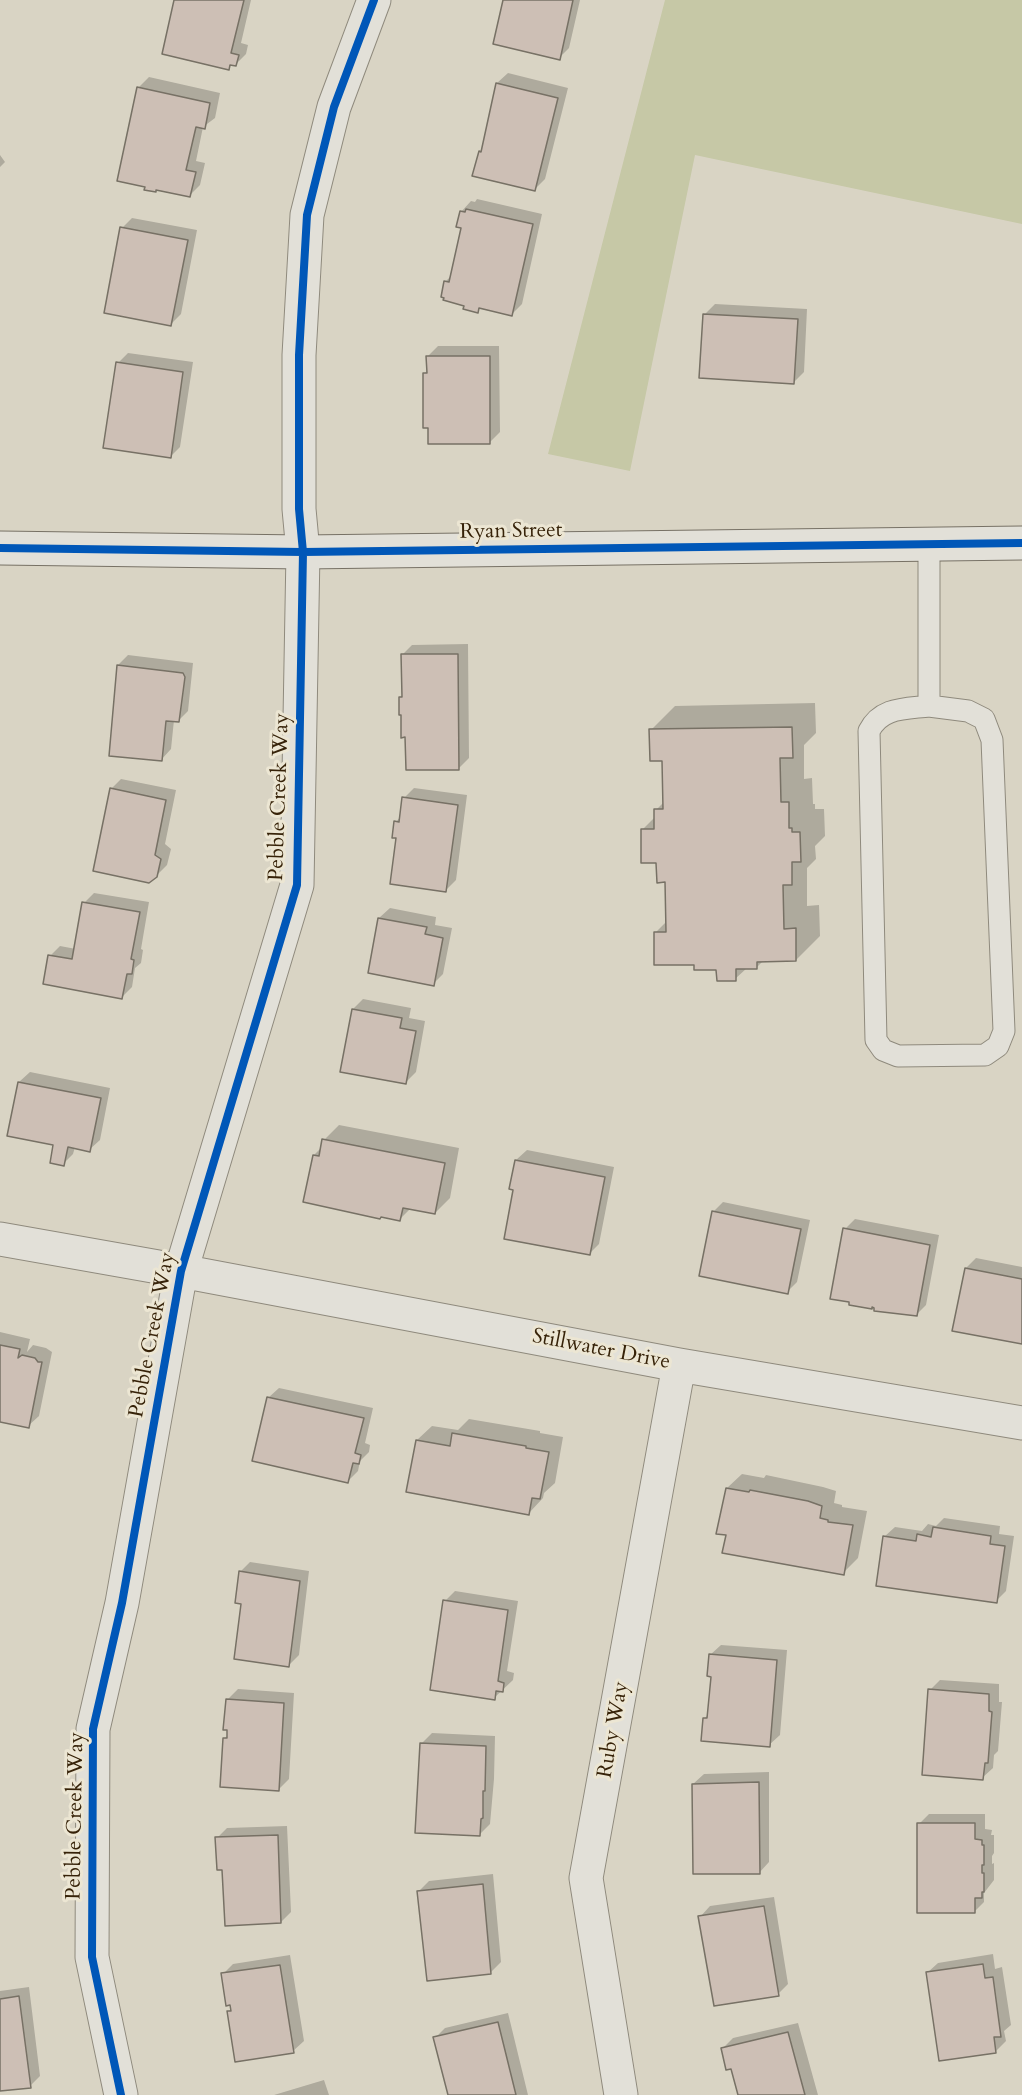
<!DOCTYPE html>
<style>
body{margin:0}
canvas{display:block;background:#d9d4c4}
</style>
<canvas width="1022" height="2095"></canvas>
<script>
const context = document.querySelector('canvas').getContext('2d');
context.lineJoin = 'round';
function fillPath(path, color) { context.fillStyle = color; context.fill(path, 'evenodd'); }
function strokePath(path, color, width, dash) { context.strokeStyle = color; context.lineWidth = width; context.lineCap = dash ? 'butt' : 'round'; context.setLineDash(dash || []); context.stroke(path); }
function drawText(font, color, halo, rows, align = 'center') {
  context.font = font + ' Cardo,serif'; context.lineWidth = 6; context.setLineDash([]); context.textBaseline = 'middle'; context.strokeStyle = halo; context.fillStyle = color; for (const [text, x, y, turn = 0] of rows) {
    context.save(); context.translate(x, y); context.rotate((+turn || 0) * Math.PI / 180); context.textAlign = isNaN(turn) ? turn : align; if (halo) context.strokeText(text, 0, 0); context.fillText(text, 0, 0); context.restore();
  }
}
const green = new Path2D(`
 M665,0h357v224l-327,-69 -65,316 -82,-17z`);
const shadow = new Path2D(`
 M175,0h76l-10,43 7,2 -2,9 -10,10h-3l-5,4z
 M505,0h75l-11,48 -10,10z
 M508,73l60,15 -23,91 -11,11 -54,-38 3,-3 14,-66z
 M149,77l71,16 -5,25 -12,9 -7,34 9,2 -5,22 -10,10 -32,-7 -3,3 -8,-5 -29,-6 21,-93z
 M0,155l5,7 -5,5z
 M477,199l65,15 -20,90 -10,10 -31,-7 -4,4 -11,-6 -20,-24 5,-5 11,-49 -1,-15 10,-11 4,1z
 M132,218l65,12 -16,84 -10,10 -49,-96z
 M715,304l92,5 -3,63 -10,10 -90,-67z
 M438,346h61l1,86 -10,10 -65,-69 3,-3v-14z
 M128,353l65,9 -13,85 -10,10 -52,-94z
 M468,644l1,114 -10,10 -53,-32 -6,-39 3,-2 -1,-40 10,-10z
 M128,655l65,8 -5,48 -10,10 -4,-1 -3,29 -10,11 -43,-95z
 M815,703l1,30 -12,12v34l8,-1 1,26h2v5h9l1,27 -10,10 1,13 -9,9v38l12,-1 1,31 -24,24 -33,1 -7,7h-9l-12,11 -17,-11 -23,-5 -40,-30 12,-12 -1,-40 -24,-51 14,-14v-6l8,-8 -1,-43 -12,-29 24,-24z
 M121,779l55,11 -11,54 6,5 -4,16 -11,11 -45,-87z
 M414,788l53,7 -11,85 -10,10 -48,-53 -2,-15 5,-6 3,-18z
 M94,893l55,9 -8,47 2,1 -2,13 -6,5 -3,19 -10,10 -72,-41 10,-10 16,3 8,-46z
 M390,908l46,9 -1,8 17,3 -9,46 -10,10 -54,-66z
 M363,999l48,9 -2,10 16,3 -9,51 -10,10 -53,-73z
 M30,1072l80,16 -10,52 -11,10 -14,-3 -2,7 -10,10 -8,-20 -46,-9 10,-53z
 M339,1125l120,23 -9,50 -15,15 -24,-5 -11,11 -70,-11 -16,-53 8,-8 2,-7z
 M527,1150l87,17 -15,77 -10,10 -74,-65 1,-29z
 M723,1202l87,18 -13,62 -10,10 -74,-80z
 M855,1219l84,16 -13,70 -10,10 -43,-9 -2,2 -26,-79z
 M976,1258l46,9v76l-56,-75z
 M0,1332l30,7 -3,13 6,-7 13,3 6,4 -13,64 -11,10 -28,-6z
 M279,1388l94,20 -8,35 5,2 -1,7 -9,9 -2,10 -10,10 -80,-83z
 M469,1419l71,12v2l23,4 -8,46 -11,10 -1,5 -14,15 -112,-73 15,-14 26,4z
 M742,1474l22,4 2,-3 57,12 13,4 -2,12 8,2v2l25,4 -9,47 -15,15 -116,-39v-46z
 M944,1518l56,8 -1,8 15,2 -8,55 -10,10 -112,-64 11,-10 27,4 6,-7 8,2z
 M250,1562l59,9 -10,84 -10,10 -46,-62 -3,-31z
 M455,1591l63,10 -11,70 7,2 -1,7 -19,18 -49,-97z
 M721,1645l66,5 -7,85 -11,10 -65,-26 5,-5 4,-38 -3,-21z
 M940,1680l59,4v18h3l-4,49 -4,4 -1,13 -11,10 -52,-88z
 M238,1689l56,4 -5,86 -10,10 -54,-51 3,-3v-36z
 M432,1733l63,3 -1,43 -4,45 -11,11 -57,-92z
 M769,1772v90l-10,11 -66,-89 11,-10z
 M929,1814h56v15l7,1 -1,5h3v18l-2,3v8l2,-1v17l-10,13v9l-10,10 -55,-88z
 M287,1826l4,86 -10,10 -58,-54 -6,-30 10,-10z
 M493,1874l8,88 -10,10 -72,-81 10,-10z
 M774,1897l14,87 -10,10 -78,-77 10,-11z
 M993,1954l2,15 7,-2 9,58 -7,6 2,10 -10,10 -69,-78 11,-10z
 M290,1955l14,86 -11,10 -65,-39 4,-4 -9,-34 10,-10z
 M29,1987l11,89 -10,10 -30,4v-99z
 M508,2013l20,82h-79l-14,-57 10,-10z
 M798,2023l20,72h-79l-7,-28 -9,-19 10,-10z
 M324,2080l5,15h-55z`);
const building = new Path2D(`
 M174,0h70l-13,53 8,2 -3,11 -6,-1 -1,5 -67,-16z
 M503,0h70l-13,60 -67,-16z
 M496,83l62,15 -23,93 -63,-15 7,-25 2,1z
 M137,87l73,16 -5,26 -9,-2 -10,43 10,2 -6,25 -34,-7v2l-12,-2 1,-3 -28,-6z
 M466,209l67,15 -21,92 -33,-8 -1,5 -15,-4 1,-3 -21,-6 1,-2 -3,-1 3,-16 5,1 12,-54 -5,-1 4,-16 5,1z
 M120,227l68,13 -17,86 -67,-13z
 M703,314l95,5 -4,65 -95,-6z
 M426,356h64v88h-62v-16h-5v-55h4z
 M116,362l67,10 -12,86 -68,-10z
 M401,654h57l1,116h-53l-1,-33 -4,1v-23h-2v-18h3z
 M117,665l66,8 2,4 -6,45 -13,-1 -4,40 -53,-5z
 M792,727l1,31h-13l1,44h8v26h3v4h8l1,30h-9v23h-9l1,44 12,-1v33l-39,1v7h-21v12h-19l-1,-11h-22v-5h-40v-33h12l-1,-50 -8,1 -1,-20h-15v-34h13v-20h9l-1,-48h-12l-1,-32z
 M110,788l56,12 -11,55 6,4 -4,18 -8,6 -56,-12z
 M402,797l56,8 -12,87 -56,-8 6,-46h-4l2,-17 5,1z
 M82,902l58,10 -9,47 3,1 -2,14h-5l-5,25 -79,-15 5,-29 24,4z
 M378,918l49,9 -2,7 18,4 -9,48 -66,-13z
 M352,1009l50,9 -2,10 16,3 -10,53 -66,-12z
 M18,1082l83,16 -11,54 -22,-5 -4,19 -14,-3 3,-18 -46,-9z
 M322,1139l123,24 -10,51 -32,-6 -3,13 -19,-4 -1,2 -77,-17 10,-47 6,1z
 M515,1160l90,17 -15,78 -86,-16 9,-49 -4,-1z
 M712,1211l89,18 -13,65 -89,-18z
 M843,1228l87,17 -13,71 -43,-5v-3l-2,-1v2l-23,-4v-3l-19,-3z
 M965,1268l57,11v65l-70,-13z
 M0,1345l20,4 -2,9 4,-3 13,3 3,4h4l-13,66 -29,-6z
 M267,1397l97,21 -9,35 6,2 -2,9 -6,-1 -5,20 -96,-22z
 M452,1433l74,13v2l23,4 -9,47 -8,-1 -3,17 -123,-23 10,-52 34,6z
 M726,1488l23,4 1,-2 58,11 14,5 -2,12 8,2v2l25,3 -9,50 -122,-22 4,-18 -10,-1z
 M933,1527l58,9 -1,8 15,2 -8,57 -121,-17 7,-50 33,5 1,-7 14,3z
 M239,1571l61,10 -11,86 -55,-8 7,-55 -6,-1z
 M443,1600l65,10 -10,71 6,2 -1,9 -7,-1 -1,9 -65,-10z
 M709,1654l68,6 -7,87 -69,-6 2,-23h4l4,-41 -4,-1z
 M928,1689l61,5v17l3,1 -4,51h-3l-2,17 -61,-5z
 M226,1699l58,4 -5,88 -59,-4 3,-49h4v-8h-4z
 M420,1743l66,3 -1,45h-2v27l-2,1 -1,17 -65,-3z
 M759,1782l1,92h-67l-1,-90z
 M917,1823h58v16l7,1v5h2v20h-2v8h2v19h-2v6h-7v15h-58z
 M278,1835l3,88 -56,3 -3,-56h-5l-2,-33z
 M483,1884l8,90 -64,7 -10,-90z
 M764,1906l15,90 -65,10 -16,-90z
 M983,1964l2,14 8,-1 8,60h-7l2,16 -57,8 -13,-89z
 M280,1965l14,88 -59,9 -8,-51h4l-1,-6 -4,1 -5,-33z
 M19,1996l12,92 -31,3v-92z
 M498,2022l18,73h-68l-15,-58z
 M788,2032l17,63h-67l-7,-26 -5,1 -5,-22z`);
const lane = new Path2D(`
 M929,544v162l39,5 16,8 8,21 12,291 -6,15 -13,9 -87,1 -15,-6 -7,-10 -7,-309c12,-24 36,-22 60,-25`);
const street = new Path2D(`
 M0,1239l181,32 498,94 343,58
 M121,2095l-29,-138 1,-228 29,-126 59,-332 116,-386 6,-333 -4,-43v-154l8,-140 27,-108 40,-107
 M621,2095l-35,-217 93,-513`);
const secondary = new Path2D(`
 M0,548l303,4 719,-9`);
const cycleway = new Path2D(`
 M0,548l303,4 719,-9
 M121,2095l-29,-138 1,-228 29,-126 59,-332 116,-386 6,-333 -4,-43v-154l8,-140 27,-108 40,-107`);
const streetNames = [
 ["Ryan Street",511,532,-1],
 ["Pebble Creek Way",280,797,-88],
 ["Pebble Creek Way",153,1335,-79],
 ["Stillwater Drive",601,1350,11],
 ["Ruby Way",614,1730,-80],
 ["Pebble Creek Way",76,1816,-89]
];
fillPath(green, '#c6c8a6');
fillPath(shadow, '#0003');
fillPath(building, '#cdbfb5');
strokePath(building, '#777165', 1.5);
strokePath(lane, '#8f8a7d', 23);
strokePath(street, '#8f8a7d', 35);
strokePath(secondary, '#777165', 35);
strokePath(lane, '#e2e0d8', 21);
strokePath(street, '#e2e0d8', 33);
strokePath(secondary, '#e2e0d8', 33);
strokePath(cycleway, '#0057b8', 8);
drawText('21px', '#362208', '#ece6d3', streetNames);
</script>
